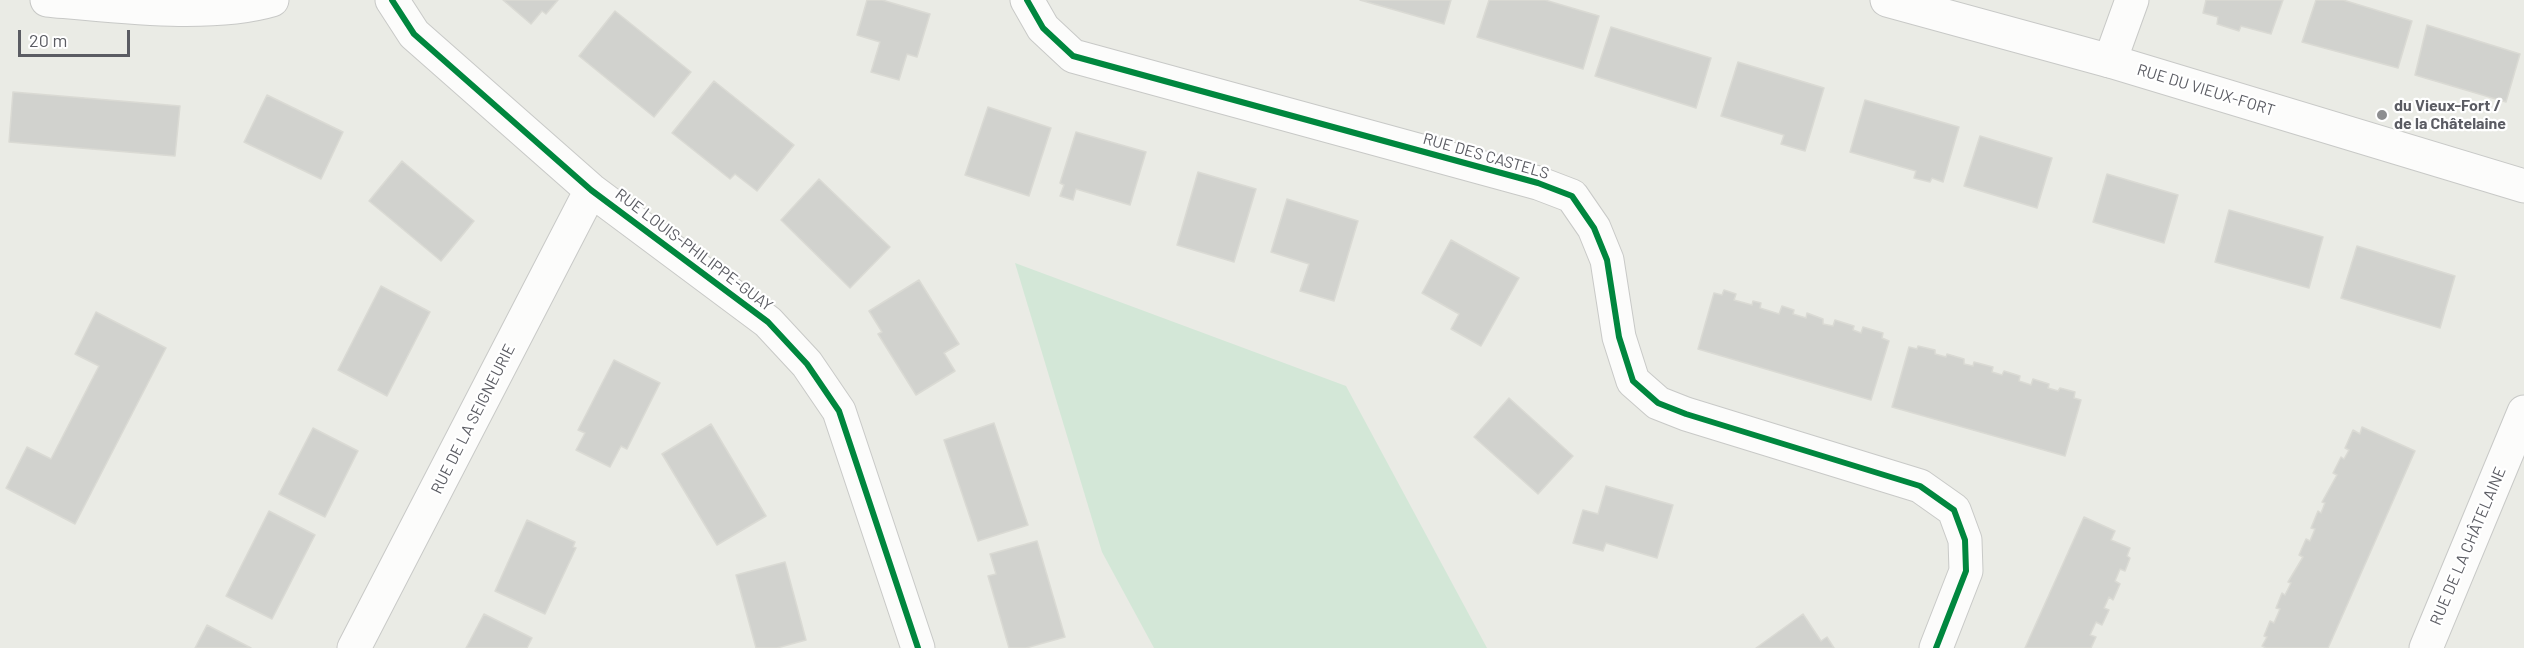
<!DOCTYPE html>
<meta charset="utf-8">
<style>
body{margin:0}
#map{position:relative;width:2524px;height:648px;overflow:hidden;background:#eaebe5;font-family:Barlow,sans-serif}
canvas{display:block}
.scale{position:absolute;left:18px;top:30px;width:112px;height:27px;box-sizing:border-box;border:3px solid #5b5c63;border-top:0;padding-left:8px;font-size:18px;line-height:21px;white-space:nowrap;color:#5b5c63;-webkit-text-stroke:4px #fff;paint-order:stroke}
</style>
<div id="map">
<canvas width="2524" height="648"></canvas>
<div class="scale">20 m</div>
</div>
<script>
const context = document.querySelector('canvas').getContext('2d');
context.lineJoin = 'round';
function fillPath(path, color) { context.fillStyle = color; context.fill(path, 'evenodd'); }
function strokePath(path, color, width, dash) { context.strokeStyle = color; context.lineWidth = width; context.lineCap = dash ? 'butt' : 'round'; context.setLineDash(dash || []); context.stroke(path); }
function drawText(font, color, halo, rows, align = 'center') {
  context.font = font + ' Barlow,sans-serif'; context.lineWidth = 4.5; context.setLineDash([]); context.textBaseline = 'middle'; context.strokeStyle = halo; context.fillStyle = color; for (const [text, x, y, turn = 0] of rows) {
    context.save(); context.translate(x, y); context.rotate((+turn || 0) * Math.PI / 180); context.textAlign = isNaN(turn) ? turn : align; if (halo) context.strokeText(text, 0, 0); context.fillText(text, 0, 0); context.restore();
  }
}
const green = new Path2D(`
 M1015,263l331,123 141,262h-333l-52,-96z`);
const building = new Path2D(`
 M503,0h55l-12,14 -4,-3 -11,13z
 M867,0h15l48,14 -13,43 -10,-3 -8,26 -28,-8 9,-30 -23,-7z
 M1360,0h91l-7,24z
 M1489,0h56l54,16 -16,53 -106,-32z
 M2206,0h77l-12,34 -30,-8 -2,5 -22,-7 1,-7 -15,-4z
 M2316,0h27l69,21 -14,47 -96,-26z
 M615,11l76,61 -37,45 -75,-61z
 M2427,25l93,29 -14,48 -91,-27z
 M1611,27l100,31 -15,50 -101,-32z
 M1738,62l86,26 -19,63 -24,-7 3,-9 -63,-19z
 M714,81l80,64 -37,46 -22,-17 -5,5 -58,-46z
 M13,92l167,14 -5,50 -166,-14z
 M267,95l76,37 -22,47 -77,-37z
 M1865,100l94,27 -16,55 -11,-4 -2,4 -16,-4 2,-7 -66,-19z
 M988,107l63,21 -22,68 -64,-21z
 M1076,132l70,20 -16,53 -54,-16 -3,11 -13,-4 4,-11 -4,-2z
 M1980,136l72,22 -15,50 -73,-22z
 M402,161l72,60 -33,40 -72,-60z
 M1198,172l58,17 -22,73 -57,-17z
 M2107,174l71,21 -14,48 -71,-21z
 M819,179l71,68 -40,41 -69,-68z
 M1287,199l71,22 -24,80 -34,-10 9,-27 -38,-12z
 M2229,210l94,27 -14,51 -94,-26z
 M1451,240l68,38 -38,68 -30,-17 8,-15 -37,-21z
 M2357,246l98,30 -15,52 -99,-30z
 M919,280l40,64 -15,9 11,18 -39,24 -38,-61 4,-2 -13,-21z
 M381,286l49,26 -43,84 -49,-26z
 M1724,290l12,4 -2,6 18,5 1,-4 8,2 -1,5 19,6 3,-8 12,4 -1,4 13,4 1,-5 16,6v5l10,2 2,-6 19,6 -1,4 8,3 2,-6 20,6 -1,5 7,3 -18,59 -173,-51 16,-56 8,2z
 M96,312l70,36 -91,176 -69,-36 21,-41 24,12 48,-93 -24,-12z
 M1918,346l17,4v4l11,3 1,-3 17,5v5l9,2 1,-4 19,5 -1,5 10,3 2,-4 16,5 -1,5 12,4 2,-6 16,5 -1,4 10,3 2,-3 15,4 -1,6 7,2 -16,56 -173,-49 17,-60 8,2z
 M614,360l46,23 -33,66 -6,-3 -11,21 -34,-17 9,-17 -7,-3z
 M1509,398l64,58 -35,38 -64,-57z
 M994,423l34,102 -50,16 -34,-101z
 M711,424l55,92 -49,29 -55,-91z
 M2362,427l53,24 -87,197h-62l-4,-2 5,-9 -3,-1 6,-15 4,2 6,-14 -4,-1 6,-15 3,2 6,-12 -3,-1 15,-25 -4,-2 7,-16 4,2 5,-12 -4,-1 7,-17 3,2 4,-10 -3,-1 15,-27 -4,-2 8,-16 3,2 5,-9 -4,-2 8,-18 7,4z
 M313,428l45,23 -33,66 -46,-23z
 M1606,486l67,19 -16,53 -51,-15 -3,8 -30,-8 10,-33 15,4z
 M269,511l46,24 -43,84 -46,-23z
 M2084,517l31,14 -4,9 19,8 -3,8 3,2 -5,13 -5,-2 -5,12 5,3 -7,16 -4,-3 -5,11 5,2 -7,15 -6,-3 -6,13 6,2 -5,11h-66z
 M527,520l48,22 -2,5 3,1 -31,66 -50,-23z
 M1037,541l28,96 -39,11h-17l-21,-72 8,-2 -6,-20z
 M785,562l21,78 -29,8h-21l-20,-73z
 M484,614l48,24 -5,10h-61z
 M1803,614l18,27 6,-4 7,11h-78z
 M207,625l44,23h-56z`);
const minor = new Path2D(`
 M47,0c64,6 164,18 225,0
 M392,0l22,34 177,156 177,132 39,42 32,47 79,237
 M1027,0l16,28 30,28 465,127 34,13 22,32 13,32 12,77 14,44 25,22 28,11 234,72 34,24 11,30 1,31 -30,77
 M2110,61l22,-61
 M354,648l237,-458
 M2426,648l98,-236`);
const tertiary = new Path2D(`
 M1887,0l223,61 414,125`);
const cycleway = new Path2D(`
 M392,0l22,34 177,156 177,132 39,42 32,47 79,237
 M1027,0l16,28 30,28 465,127 34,13 22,32 13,32 12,77 14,44 25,22 28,11 234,72 34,24 11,30 1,31 -30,77`);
const markers = [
 [2382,115,6,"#8d8e90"]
];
const streetNames = [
 ["RUE DU VIEUX-FORT",2206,90,17],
 ["RUE DES CASTELS",1486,156,16],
 ["RUE LOUIS-PHILIPPE-GUAY",694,250,37],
 ["RUE DE LA SEIGNEURIE",473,419,-63],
 ["RUE DE LA CHÂTELAINE",2468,546,-67]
];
const poiNames = [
 ["du Vieux-Fort /",2394,106],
 ["de la Châtelaine",2394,124]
];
fillPath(green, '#d3e7d7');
fillPath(building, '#d1d2ce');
strokePath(building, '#dadad4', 1.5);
strokePath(minor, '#c8c9c7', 35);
strokePath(tertiary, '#c8c9c7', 35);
strokePath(minor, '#fcfcfb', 33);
strokePath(tertiary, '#fcfcfb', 33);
strokePath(cycleway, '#00873e', 6);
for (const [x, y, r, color] of markers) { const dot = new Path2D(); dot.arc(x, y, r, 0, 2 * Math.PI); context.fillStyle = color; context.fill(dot); strokePath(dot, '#fff', 2); }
drawText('16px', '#5b5c63', '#fff', streetNames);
drawText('bold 16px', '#5b5c63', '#fff', poiNames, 'left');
</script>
